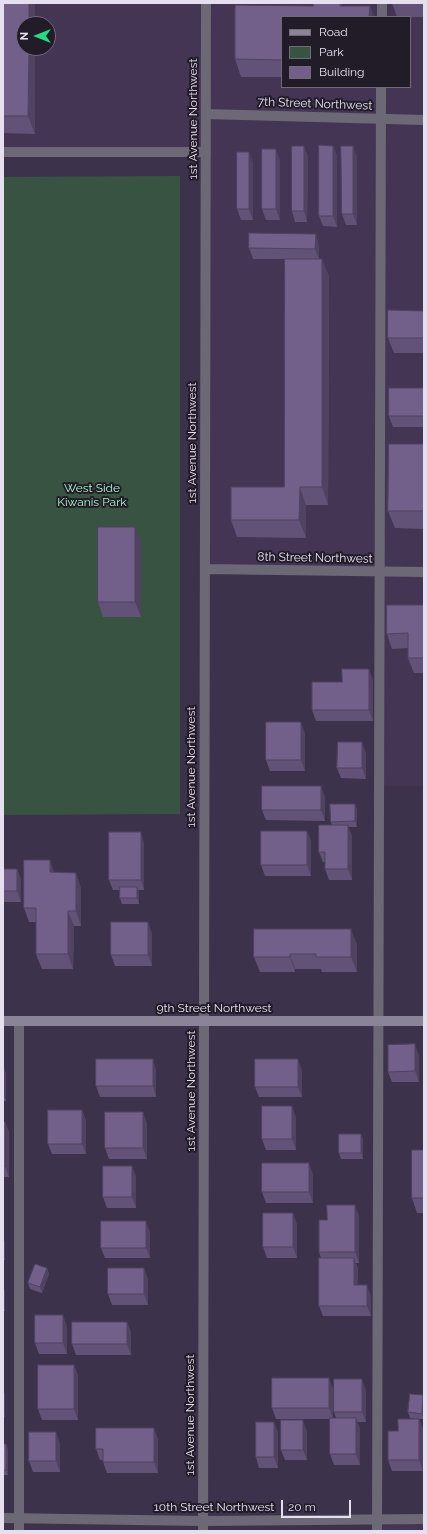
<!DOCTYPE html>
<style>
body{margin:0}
#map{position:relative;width:427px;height:1534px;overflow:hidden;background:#3d324b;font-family:Raleway,sans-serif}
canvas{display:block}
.frame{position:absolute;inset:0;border:4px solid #e6dfef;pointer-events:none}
.legend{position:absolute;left:281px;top:16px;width:130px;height:72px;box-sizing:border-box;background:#211c28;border:1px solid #706a78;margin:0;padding:5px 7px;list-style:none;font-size:12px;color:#e6dfef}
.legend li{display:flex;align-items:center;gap:8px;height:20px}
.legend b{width:20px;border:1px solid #706a78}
.north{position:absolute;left:16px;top:16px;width:40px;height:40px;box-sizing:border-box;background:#211c28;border:1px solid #706a78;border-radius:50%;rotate:270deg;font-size:11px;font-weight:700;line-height:16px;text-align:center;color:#e6dfef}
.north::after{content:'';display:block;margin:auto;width:14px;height:18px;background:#29d885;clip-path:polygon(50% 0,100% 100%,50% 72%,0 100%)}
.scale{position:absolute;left:281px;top:1500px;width:70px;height:18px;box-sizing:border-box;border:2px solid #e6dfef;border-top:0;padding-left:5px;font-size:12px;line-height:14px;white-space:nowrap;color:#e6dfef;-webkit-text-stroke:3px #211c28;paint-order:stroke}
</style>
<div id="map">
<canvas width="427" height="1534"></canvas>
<div class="frame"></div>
<ul class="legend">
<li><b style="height:5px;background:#8b8397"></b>Road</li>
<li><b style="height:11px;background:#395342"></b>Park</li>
<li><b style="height:11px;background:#725f8a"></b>Building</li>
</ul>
<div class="north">N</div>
<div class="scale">20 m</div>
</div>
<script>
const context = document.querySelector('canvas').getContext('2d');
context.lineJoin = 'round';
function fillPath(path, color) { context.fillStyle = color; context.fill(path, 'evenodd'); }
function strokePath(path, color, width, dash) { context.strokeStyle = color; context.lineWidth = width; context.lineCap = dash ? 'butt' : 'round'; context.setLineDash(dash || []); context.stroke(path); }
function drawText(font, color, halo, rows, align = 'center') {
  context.font = font + ' Raleway,sans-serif'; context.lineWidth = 4; context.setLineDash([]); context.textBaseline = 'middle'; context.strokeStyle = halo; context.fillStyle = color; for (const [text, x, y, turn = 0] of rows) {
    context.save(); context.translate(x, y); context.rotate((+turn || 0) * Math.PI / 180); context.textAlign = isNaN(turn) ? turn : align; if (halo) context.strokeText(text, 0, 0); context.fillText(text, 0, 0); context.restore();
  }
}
const built = new Path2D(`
 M3,3h421v783h-44v-214l-175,-3 1,-416 -203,-1zM282,17h128v70h-128zM24,24h24v24h-24z
 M424,1519v12h-47v-11z`);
const green = new Path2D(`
 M180,176v638l-177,1v-638z`);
const lane = new Path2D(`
 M382,17v-14
 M19,1021v510
 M377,1531l4,-1444`);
const street = new Path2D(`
 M206,114l218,6
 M3,152h203
 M205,569l219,3
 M3,1518l200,3 221,-2
 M203,1531l3,-1528`);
const secondary = new Path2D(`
 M3,1021h421`);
const wall = new Path2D(`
 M3,3h32v21h-11v24h11v86l-32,-1z
 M313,3h28l1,3h28l4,11h-92v60h-41l-6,-18v-54l78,1z
 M392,3h32v14h-27z
 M304,146l4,11 -1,65h-12l-3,-11z
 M333,146l4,10v71l-14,-1 -4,-10z
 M357,157v68h-11l-4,-11z
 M280,160v60h-14l-4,-11z
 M253,163v57h-12l-4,-11z
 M319,245v14l10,17 -1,229h-22v33l-69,-1 -6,-17 53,-33 1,-228h-32l-4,-11z
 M424,311v42h-30l-6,-15z
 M424,388v39h-31l-4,-11z
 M424,444v85l-29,-1 -7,-17z
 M141,542v75h-38l-5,-15z
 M424,605v68h-10l-6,-15v-10l-16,1 -5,-15z
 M373,680v41h-57l-4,-11 30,-28z
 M305,733v38h-35l-4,-11z
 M366,753v26l-25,-1 -4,-10z
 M325,797v24l-59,-1 -4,-10z
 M357,809v18h-9l4,9v44h-23l-4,-11v-7h-2l-4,-10 13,-27 -1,-3z
 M311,841v35h-46l-4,-11z
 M144,843v47h-6l1,3v11h-17l-2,-6v-8h-7l-4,-10z
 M3,869h14l4,10v23h-18z
 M54,873l27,15v38h-7l-1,43h-31l-6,-15v-32h-7l-5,-14z
 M152,933v33h-37l-4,-11z
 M357,944v28h-35l-1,-3h-26v3h-35l-6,-15z
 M419,1055v27h-27l-4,-10z
 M3,1068l3,6v27h-3z
 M156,1070v27h-56l-4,-11z
 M302,1070v27h-43l-4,-10z
 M82,1110l4,11v33h-34l-4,-10z
 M296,1117v33h-30l-4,-11z
 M3,1122h2l4,11v44h-6z
 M147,1123v36h-38l-4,-11z
 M361,1134l2,6v19h-22l-2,-6z
 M424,1150v63h-7l-5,-15z
 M132,1166l4,11v31h-29l-4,-11z
 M313,1174v29h-47l-4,-11z
 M359,1216v47h-3l2,6v16l13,11v20h-48l-4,-10 2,-48 -2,-6 8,-32z
 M297,1224v34h-30l-4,-11z
 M150,1232v26h-45l-4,-10z
 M3,1238l2,5v17h-2z
 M47,1268l2,6 -7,19 -12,-4 -2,-6z
 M148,1279v26h-36l-4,-11z
 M3,1286l2,6v19h-2z
 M127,1322l4,11v22h-55l-4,-11z
 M67,1326v28h-28l-4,-11z
 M74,1365l4,11v44h-36l-4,-11z
 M3,1389l2,6v22h-2z
 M333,1389v29h3l-2,-6 32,-22v32h-9l3,7v36h-26l-4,-11v-35h-54l-4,-11z
 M423,1395l1,2v22h-5l4,11v41h-31l-4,-11 10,-29 20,-12 -8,-1 -2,-6z
 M307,1431v29h-22l-4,-10z
 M278,1432v36h-19l-3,-11z
 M158,1439v34h-51l-4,-11v-2h-3l-4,-11z
 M60,1443v29h-27l-4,-11z
 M3,1444l5,6v25h-5z`);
const shadedWall = new Path2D(`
 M29,3h6v21h-6z
 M370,6l4,11h-5z
 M29,48h6v86l-7,-18z
 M304,146l4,11 -1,65 -3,-11z
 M333,146l4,10v71l-4,-11z
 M353,146l4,11v68l-4,-11z
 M276,149l4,11v60l-4,-11z
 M249,152l4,11v57l-4,-11z
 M316,234l3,11v15l-4,-11z
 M322,259l7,17 -1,229 -6,-18z
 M300,487l6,18v33l-7,-18z
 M135,527l6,15v75l-6,-15z
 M369,669l4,11v41l-4,-11z
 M301,722l4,11v38l-4,-11z
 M362,742l4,11v26l-4,-11z
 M321,786l4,11v24l-4,-11z
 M355,804l2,5v18l-2,-6z
 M348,825l4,11v44l-4,-11z
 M307,831l4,10v35l-4,-11z
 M141,832l3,11v47l-3,-10z
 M50,860l5,15 -5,-3z
 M17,869l4,10v23l-4,-11z
 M76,873l5,15v38l-5,-15z
 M137,887l2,6v11l-2,-6z
 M68,911l6,15 -1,43 -5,-15z
 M148,922l4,11v33l-4,-11z
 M351,929l6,15v28l-6,-15z
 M290,954l5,15v3l-5,-15z
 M415,1044l4,11v27l-4,-11z
 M153,1059l3,11v27l-3,-11z
 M298,1059l4,11v27l-4,-10z
 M4,1068l2,6v27l-2,-6z
 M292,1106l4,11v33l-4,-11z
 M82,1110l4,11v33l-4,-10z
 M143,1112l4,11v36l-4,-11z
 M5,1122l4,11v44l-4,-11z
 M361,1134l2,6v19l-2,-6z
 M309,1163l4,11v29l-4,-11z
 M132,1166l4,11v31l-4,-11z
 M355,1205l4,11v47l-4,-11z
 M293,1213l4,11v34l-4,-11z
 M146,1221l4,11v26l-4,-10z
 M3,1238l2,5v17l-2,-6z
 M354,1258l4,11v27l-4,-11z
 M47,1268l2,6 -7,19 -2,-6z
 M144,1268l4,11v26l-4,-11z
 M367,1285l4,11v20l-4,-10z
 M3,1286l2,6v19l-2,-6z
 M63,1315l4,11v28l-4,-11z
 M127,1322l4,11v22l-4,-11z
 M74,1365l4,11v44l-4,-11z
 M329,1378l4,11v30l-4,-11z
 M362,1379l4,11v32l-4,-10z
 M3,1389l2,6v22l-2,-6z
 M423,1395l1,2v22l-2,-5z
 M356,1418l4,11v36l-4,-11z
 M419,1419l4,11v41l-4,-11z
 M303,1420l4,11v29l-4,-10z
 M274,1422l4,10v36l-4,-11z
 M154,1428l4,11v34l-4,-11z
 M56,1432l4,11v29l-4,-11z
 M6,1444l2,6v25l-2,-5z`);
const building = new Path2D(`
 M3,3h26v21h-5v24h5l-1,68h-25z
 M313,3h27v3h30l-1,11h-87v43l-47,-1v-54l78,1z
 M319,145l14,1v70h-14z
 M292,146h12v65h-12z
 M341,146h12v68h-11z
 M262,149h14v60h-14z
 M237,152h12v57h-12z
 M249,233l67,1 -1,15 -66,-1z
 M285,259h37v228h-22l-1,33h-68v-33h53z
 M388,310l36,1v27h-36z
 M389,388h35v28h-35z
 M389,444h35v67h-36z
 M98,527h37v75h-37z
 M387,605h37v53h-16v-25l-21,1z
 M342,669h27v41h-57v-28h30z
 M266,722h35v38h-35z
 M338,742h24v26h-25z
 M262,786h59v24h-59z
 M330,804h25v17l-24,1z
 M319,825h29v44h-23v-17h-6z
 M261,831h46v34h-46z
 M109,832h32v48h-32z
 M24,860h26v12l26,1v38h-8v43h-32v-46h-12z
 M3,869h14v22h-14z
 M120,887h17v11h-17z
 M111,922h37v33h-37z
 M254,929h97v28h-35v-3h-26v3h-36z
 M415,1044v27l-27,1v-27z
 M96,1059h57v27h-57z
 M255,1059h43v28h-43z
 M3,1068h1v27h-1z
 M262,1106h30v33h-30z
 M48,1110h34v34h-34z
 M105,1112h38v36h-38z
 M3,1122h2v44h-2z
 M339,1134h22v19h-22z
 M412,1150h12v48h-12z
 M262,1163h47v29h-47z
 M103,1166h29v31h-29z
 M327,1205h28v47h-36v-32h8z
 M263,1213h30v34h-30z
 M101,1221h45v27h-45z
 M319,1258h35v27h13v21h-48z
 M35,1264l12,4 -7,19 -12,-4z
 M108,1268h36v26h-36z
 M35,1315h28v28h-28z
 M72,1322h55v22h-55z
 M38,1365h36v44h-36z
 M272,1378h57v30h-57z
 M334,1379h28v33h-28z
 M410,1394l13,1 -1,19 -14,-2z
 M330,1418h26v36h-26z
 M398,1419h21v41h-31v-29h10z
 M281,1420h22v30h-22z
 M256,1422h18v35h-18z
 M96,1428h58v34h-51v-13h-7z
 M29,1432h27v29h-27z
 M3,1444h3v26h-3z`);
const streetNames = [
 ["7th Street Northwest",315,104,2],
 ["1st Avenue Northwest",193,119,-90],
 ["1st Avenue Northwest",192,443,-90],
 ["8th Street Northwest",315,558,1],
 ["1st Avenue Northwest",191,767,-90],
 ["9th Street Northwest",214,1008],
 ["1st Avenue Northwest",191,1091,-90],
 ["1st Avenue Northwest",190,1415,-90],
 ["10th Street Northwest",214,1507]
];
const parkNames = [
 ["West Side",92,488],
 ["Kiwanis Park",92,502]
];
fillPath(built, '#443555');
fillPath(green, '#395342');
strokePath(lane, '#6d6875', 10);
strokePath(street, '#6d6875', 10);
strokePath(secondary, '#8b8397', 10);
fillPath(wall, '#625277');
fillPath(shadedWall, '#504261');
fillPath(building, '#725f8a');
strokePath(building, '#504261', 1);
drawText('12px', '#e6dfef', '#211c28', streetNames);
drawText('12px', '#a9f6c5', '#211c28', parkNames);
</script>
